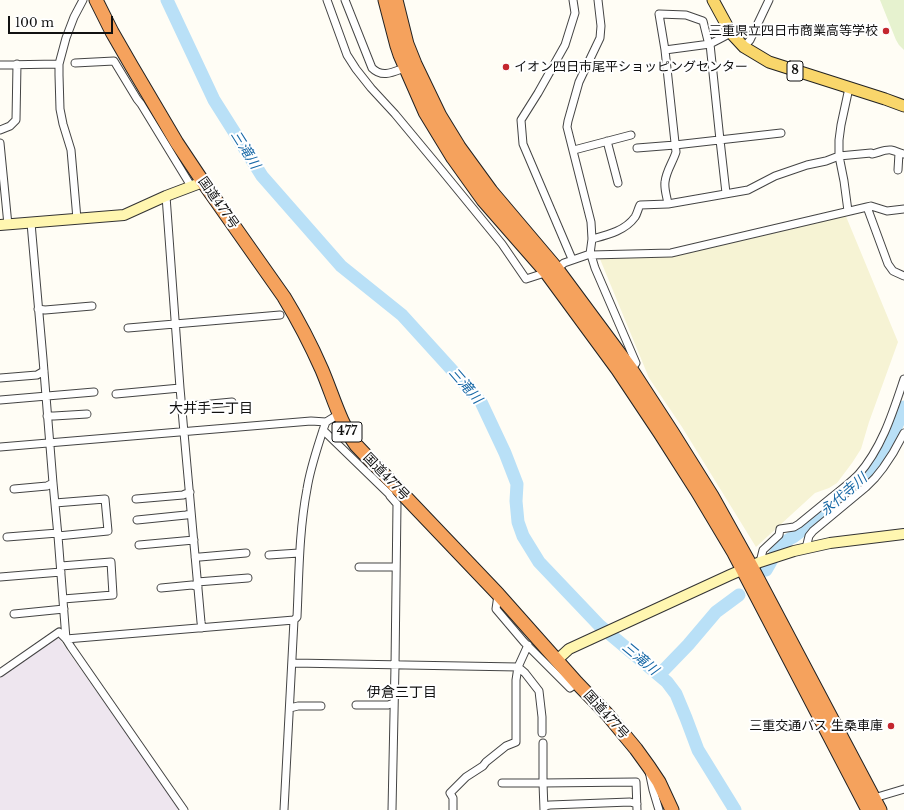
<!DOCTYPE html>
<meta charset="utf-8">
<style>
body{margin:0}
#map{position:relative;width:904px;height:810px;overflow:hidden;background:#fffdf5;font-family:"Libre Baskerville",serif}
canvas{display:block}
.scale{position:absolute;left:8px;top:16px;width:105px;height:18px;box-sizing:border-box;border:2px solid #111;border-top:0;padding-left:5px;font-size:12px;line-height:14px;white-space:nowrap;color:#111;-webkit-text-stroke:3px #fff;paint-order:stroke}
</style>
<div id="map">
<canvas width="904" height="810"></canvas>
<div class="scale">100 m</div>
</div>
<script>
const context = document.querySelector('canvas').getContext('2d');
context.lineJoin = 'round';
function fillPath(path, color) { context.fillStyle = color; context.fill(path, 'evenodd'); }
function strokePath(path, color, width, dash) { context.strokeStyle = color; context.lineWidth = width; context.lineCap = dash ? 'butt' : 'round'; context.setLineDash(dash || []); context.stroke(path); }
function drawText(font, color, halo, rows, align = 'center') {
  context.font = font + ' "Libre Baskerville","Noto Sans JP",serif'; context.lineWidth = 4; context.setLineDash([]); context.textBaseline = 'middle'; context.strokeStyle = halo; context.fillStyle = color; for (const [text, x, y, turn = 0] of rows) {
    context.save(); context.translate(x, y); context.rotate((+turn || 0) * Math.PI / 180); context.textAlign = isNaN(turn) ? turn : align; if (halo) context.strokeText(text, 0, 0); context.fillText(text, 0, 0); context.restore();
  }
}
const industrial = new Path2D(`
 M58,637l122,173h-180v-133z`);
const farmland = new Path2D(`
 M845,214l53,128 -29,80 -8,27 -9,14 -15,20 -8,5 -14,5 -59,54 -74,-120 -33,-49 -49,-119 73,-3z`);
const pitch = new Path2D(`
 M880,0h24v50l-5,-5 -3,-5z`);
const river = new Path2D(`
 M167,0l47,100 48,76 79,90 61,49 79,87 24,51 12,31 -1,17 2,21 5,14 16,26 60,63 68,57 9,12 10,24 12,32 37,60
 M766,570l15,-26 12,-7 15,-11 22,-19 25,-21 15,-14 15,-22 12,-25 7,-18
 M659,675l29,-30 28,-33 23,-17`);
const street = new Path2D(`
 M327,0l20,55 9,14 15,19 24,26 44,53 63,77 24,35 31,-10 7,-6 26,-9
 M345,0l27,68c11,11 23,3 35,-1
 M710,44l10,96 6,53
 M744,47l6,-7 19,-40
 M665,50l-6,-36 27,1 17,6 6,24
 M75,63l39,-2 23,38 4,5 50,82
 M0,65l59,-1
 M0,130l10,-4 6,-6 1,-56
 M607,141l11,42
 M0,143l8,82
 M637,148l38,-3 106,-12
 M574,150l57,-15
 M898,170l1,-17
 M166,196l14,192 21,234 1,6
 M668,204c-1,-7 -4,-15 -3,-22 1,-11 8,-20 11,-30l-11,-102 45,-6 21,-11
 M867,207l21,57 5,7 11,5
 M848,211l-4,-30 -5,-25v-16l2,-15 8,-37
 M77,219l-6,-69 -8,-26 -3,-15 -1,-34v-11l7,-26 8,-21 9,-17
 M31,223l12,136 10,124 5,53 8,103
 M592,239c15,-4 33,-8 43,-22 2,-3 3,-8 5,-12l28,-1 80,-14 27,-14 32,-11 19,-4 13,-5 32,-3 1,1c6,-1 13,-5 19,-4 5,1 8,3 13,4
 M590,254l2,-15 -1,-17 -24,-95 1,-6 11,-39 21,-44 1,-12 -3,-26
 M590,254l1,1 4,13 41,95 -5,6
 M591,255l80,-2 196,-46 4,-1 16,5 17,-2
 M572,259l-49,-115 -2,-24 17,-27 27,-48 10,-32 -2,-13
 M38,309l7,1 47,-4
 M128,328l152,-13
 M0,378l37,-3 7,-4
 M116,394l64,-6
 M0,400l94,-8
 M182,403l8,3 42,-4
 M47,416h7l33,-2
 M323,430l66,64 1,2 7,8 -2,162 -3,144
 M0,447l311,-26 15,1
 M14,489l33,-3 6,-3
 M136,499l47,-4 7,-3
 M55,503l50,-4 3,32 -50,5
 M137,520l49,-5 5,-1
 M7,537l51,-4
 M139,545l55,-5
 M806,548l3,-12 4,-5 53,-44 9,-9 8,-10 10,-15 11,-20
 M269,555l30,-2
 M195,557h5l46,-4
 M760,562l3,-12 16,-15 1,-6 14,-2 5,-3c11,-9 22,-18 33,-27 9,-7 18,-14 26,-22 24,-27 35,-63 46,-96
 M61,566l50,-4 2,33 -50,4
 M359,567h37
 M0,577l61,-5
 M197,582l51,-4
 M161,588l31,-3 6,2
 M498,595l-2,14 28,33 46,46 7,-5
 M14,614l50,-5
 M66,639l228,-19
 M293,663l225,4 7,6 14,18 3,26v16
 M0,673l59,-41 7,7 5,8 113,163
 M356,705h32l6,-2
 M290,708l8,-2h23
 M649,771l4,19 6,20
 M502,783h41v-40
 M874,798l30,-9
 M544,806l6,-1 80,-3 7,2
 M284,810l10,-190 3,-3c2,-43 2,-86 10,-128 3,-20 10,-40 16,-59l3,-8 13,-8
 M453,810v-12l-3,-5 16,-16 17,-11 3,-4 20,-16 10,-4v-62l2,-13 10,-22
 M544,810l-1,-27 93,-1 1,28`);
const secondary = new Path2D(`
 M0,225l124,-10 42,-19 37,-14
 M557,660l12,-11 161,-74 30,-13 34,-11 36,-8 74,-9`);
const primary = new Path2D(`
 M713,0l18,33 13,14 25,15 116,37 19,7`);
const highway = new Path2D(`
 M96,0l16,32 19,33 46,78 26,39 81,115c14,23 27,48 38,73 11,26 18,53 34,75l142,149 79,89 30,31 29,35 13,18 10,15 13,28
 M385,0l12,46 3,9 25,57 28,46 30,42 63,72 72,98 42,63 37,58 37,62 134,257
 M396,0l11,44 8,20 25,52 19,31 32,44 66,78 74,100 41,63 40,64 39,70 129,244`);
const markers = [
 [886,31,4,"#c4262e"],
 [506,67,4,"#c4262e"],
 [891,726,4,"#c4262e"]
];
const shields = [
 [795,71,16],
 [347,432,30]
];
const shieldNames = [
 ["8",795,71],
 ["477",347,432]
];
const poiNames = [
 ["三重県立四日市商業高等学校",878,31],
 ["イオン四日市尾平ショッピングセンター",514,67,"left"],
 ["三重交通バス 生桑車庫",883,726]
];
const streetNames = [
 ["国道477号",218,203,55],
 ["国道477号",386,477,46],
 ["国道477号",606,715,48]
];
const waterNames = [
 ["三滝川",245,150,58],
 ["三滝川",465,386,49],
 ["永代寺川",844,495,-41],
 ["三滝川",640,659,40]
];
const neighbourhoodNames = [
 ["大井手二丁目",211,409],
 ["伊倉三丁目",402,693]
];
fillPath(industrial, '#eee6ef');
fillPath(farmland, '#f6f3d4');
fillPath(pitch, '#e6f2cf');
strokePath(river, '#b9e0f7', 13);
strokePath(street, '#444', 9);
strokePath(secondary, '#333', 12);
strokePath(primary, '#222', 13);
strokePath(highway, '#222', 15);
strokePath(street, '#fff', 7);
strokePath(secondary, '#fff6b0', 10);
strokePath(primary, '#f9d66b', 11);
strokePath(highway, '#f5a25d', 13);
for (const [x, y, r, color] of markers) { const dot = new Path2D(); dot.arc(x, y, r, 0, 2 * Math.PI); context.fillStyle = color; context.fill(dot); strokePath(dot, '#fff', 1.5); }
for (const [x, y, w] of shields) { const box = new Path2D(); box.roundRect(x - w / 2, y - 10, w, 20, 3); context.fillStyle = '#fff'; context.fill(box); strokePath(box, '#111', 1); }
drawText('bold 12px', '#111', null, shieldNames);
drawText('13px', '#111', '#fff', poiNames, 'right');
drawText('13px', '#111', '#fff', streetNames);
drawText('italic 14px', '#1768a6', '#fff', waterNames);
drawText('14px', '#111', '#fff', neighbourhoodNames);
</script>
